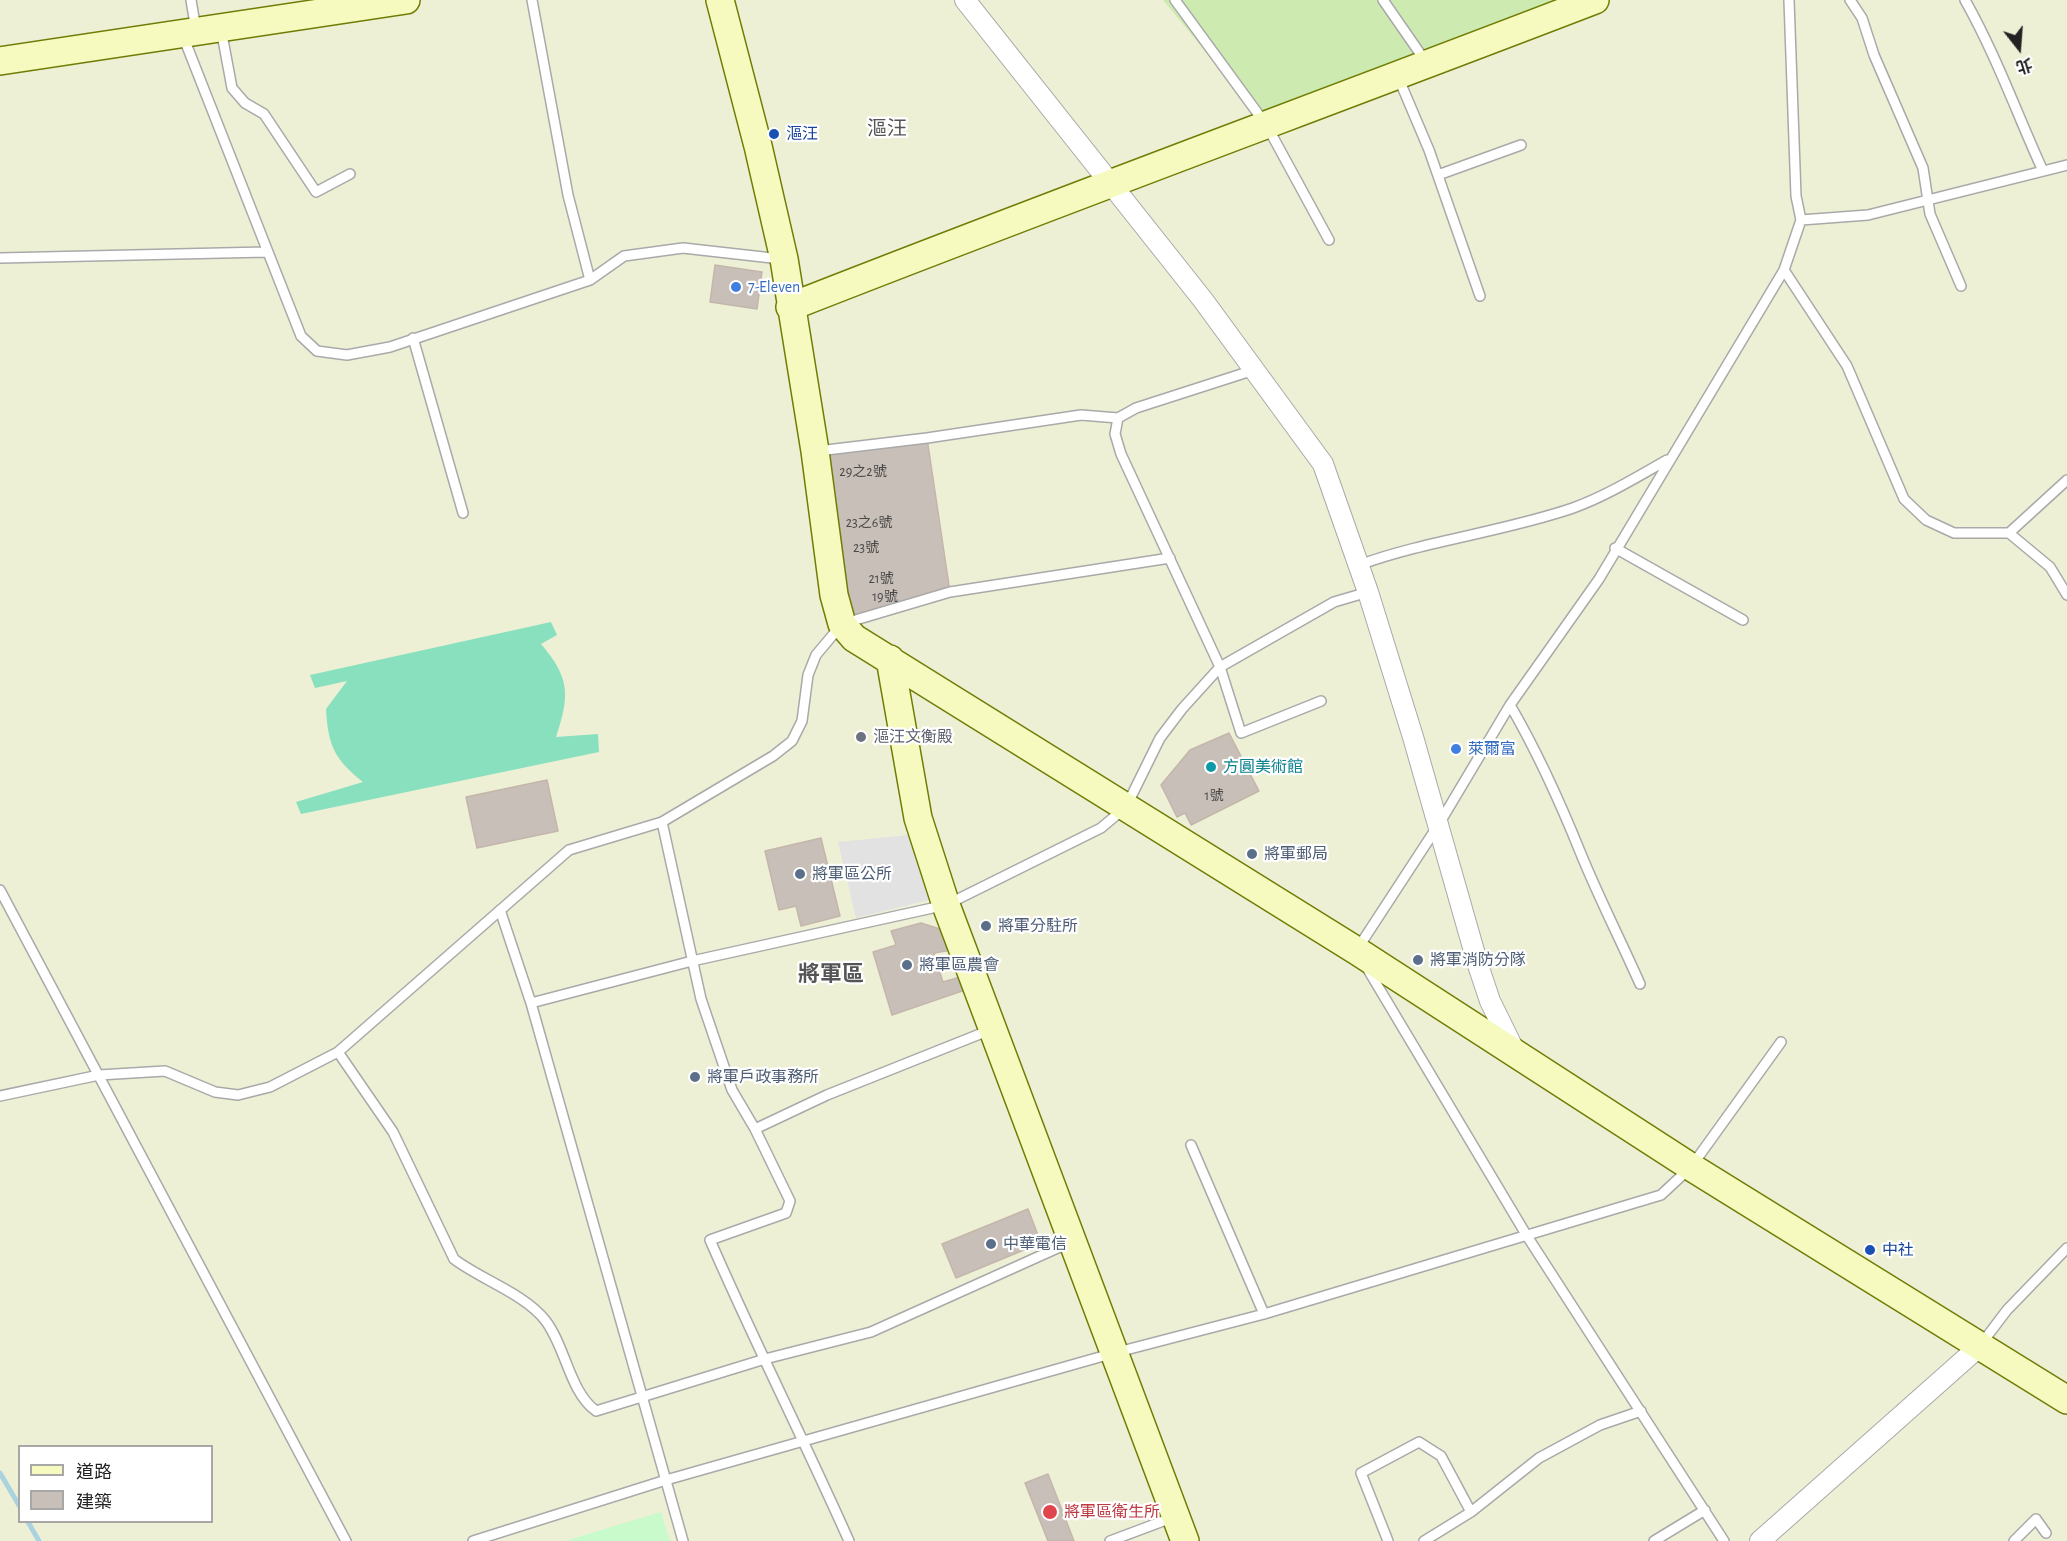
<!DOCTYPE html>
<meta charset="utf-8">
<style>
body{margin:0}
#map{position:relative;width:2067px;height:1541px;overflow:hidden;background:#f2efe9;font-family:"Alegreya Sans","Noto Sans TC",sans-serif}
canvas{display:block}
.legend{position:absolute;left:18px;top:1445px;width:195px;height:78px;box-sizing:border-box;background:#fff;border:2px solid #a7a7a7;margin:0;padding:8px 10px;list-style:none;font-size:18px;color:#222}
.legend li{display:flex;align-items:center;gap:12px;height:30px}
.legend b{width:30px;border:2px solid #a7a7a7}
.north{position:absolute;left:1989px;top:18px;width:60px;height:60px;-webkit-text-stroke:4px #fff;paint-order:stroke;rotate:163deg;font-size:16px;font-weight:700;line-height:24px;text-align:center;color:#222}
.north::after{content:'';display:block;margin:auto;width:21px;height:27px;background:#222;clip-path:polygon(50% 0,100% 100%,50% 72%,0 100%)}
</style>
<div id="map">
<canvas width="2067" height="1541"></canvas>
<ul class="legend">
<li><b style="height:8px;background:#f7fabf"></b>道路</li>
<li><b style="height:16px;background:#c7bfb8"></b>建築</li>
</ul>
<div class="north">北</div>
</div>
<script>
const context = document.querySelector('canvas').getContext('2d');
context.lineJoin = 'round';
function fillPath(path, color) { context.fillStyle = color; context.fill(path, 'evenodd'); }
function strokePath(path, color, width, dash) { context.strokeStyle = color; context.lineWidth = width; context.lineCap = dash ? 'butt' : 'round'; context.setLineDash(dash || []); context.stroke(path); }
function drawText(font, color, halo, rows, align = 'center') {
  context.font = font + ' "Alegreya Sans","Noto Sans TC",sans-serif'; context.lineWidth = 4.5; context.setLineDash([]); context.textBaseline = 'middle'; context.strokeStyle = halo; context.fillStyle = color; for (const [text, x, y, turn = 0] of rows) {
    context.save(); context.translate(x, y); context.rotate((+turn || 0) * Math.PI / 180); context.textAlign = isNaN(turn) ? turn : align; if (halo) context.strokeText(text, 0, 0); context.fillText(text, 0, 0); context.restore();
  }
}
const farmland = new Path2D(`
 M0,0h2067v1541h-2067zM20,1446h192v76h-192z`);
const grass = new Path2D(`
 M1163,0h432l-328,126z`);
const park = new Path2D(`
 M661,1512l9,29h-102v-1z`);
const pitch = new Path2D(`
 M551,622l6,13 -16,9c29,34 29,51 15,93l42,-3 1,18 -298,62 -5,-12 67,-20c-29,-23 -35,-37 -37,-73l21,-28 -32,7 -5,-13z`);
const parking = new Path2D(`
 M908,835l21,65 -73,18 -18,-76z`);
const stream = new Path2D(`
 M0,1473l20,34
 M28,1522l11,19`);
const building = new Path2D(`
 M715,265l47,7 -5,37 -47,-7z
 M927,438l23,154 -108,32 -27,-173z
 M1229,733l30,58 -68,34 -6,-12 -8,4 -16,-32 29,-35z
 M547,780l11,51 -81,17 -11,-51z
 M821,838l19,78 -39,10 -5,-20 -17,4 -14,-59z
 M921,923l25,8 6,19 -18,3 9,29 17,-5 5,13 -73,25 -19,-63 23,-7 -5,-14z
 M1028,1209l13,34 -85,35 -14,-34z
 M1048,1474l26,67h-26l-23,-58z`);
const lane = new Path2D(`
 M191,0l5,30
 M532,0l36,195 22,85
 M1175,0l92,126 62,114
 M1383,0l43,62
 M1850,0l12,18 12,37 49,113 7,46 31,72
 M1965,0c31,55 52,114 78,171
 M221,29l11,59 13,15 19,11 52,78 34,-18
 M183,36l118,300 16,15 30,4 43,-8 200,-67 34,-24 59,-8 98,11
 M1398,77l31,73 51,146
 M1438,175l83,-30
 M1801,220l67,-5 199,-50
 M0,258l266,-6
 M1784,270l63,96 57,133 22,21 28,13h55l41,34 17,28
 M413,338l50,175
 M1118,418l-3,16 6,20 99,213 21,66 80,-32
 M818,451l109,-13 154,-23 37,3 18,-10 118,-38
 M2009,533l58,-53
 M1615,548l128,72
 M1359,565c69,-25 144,-33 214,-57 33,-12 64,-31 94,-48
 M1510,705c28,48 50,97 71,149 18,44 40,87 59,130
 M662,822l39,177 31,91 23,39 35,72 -4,12 -76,27c44,101 94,200 139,301
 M0,890l346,651
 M500,910l31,93 152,538
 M1358,948l81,-124 71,-119 89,-126 185,-309 17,-50 -5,-24 -7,-196
 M1367,968l160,268 197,305
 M531,1003l161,-42 254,-56 155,-77 25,-21 34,-69 22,-29 38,-42 114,-65 34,-10
 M338,1052l55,80 61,127c26,20 71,35 91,61 21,27 24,71 51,91l169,-52 106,-27 200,-90
 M0,1096l99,-21 66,-4 50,21 23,3 32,-8 68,-35 231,-202 93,-28 111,-66 19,-15 10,-20 6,-46 8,-20 26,-31 108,-32 220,-34
 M755,1129l72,-34 163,-65
 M1191,1145l73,169
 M1982,1343l25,-33 60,-62
 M473,1541l193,-61 448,-127 150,-39 397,-119 30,-28 90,-125
 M1110,1541l64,-24
 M1388,1541l-27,-68 58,-31 22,14 30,56
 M1424,1541l47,-29 68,-54 61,-33 41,-14
 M1654,1541l51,-31
 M2014,1541l22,-22 10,14`);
const street = new Path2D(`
 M965,0l238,300 120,164 45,128 45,145 65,228 12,36 25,51
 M1760,1541l221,-196`);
const secondary = new Path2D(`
 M720,0l38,146 26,113 31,192 19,144 8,29 12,14 503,313 334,216 376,233
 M0,61l406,-61
 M790,307c267,-105 537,-204 805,-307
 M890,659l28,159 28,87 239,636`);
const markers = [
 [774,134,6,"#1a4fb4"],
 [736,287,6,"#3f7fe0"],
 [861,737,6,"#6b7280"],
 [1456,749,6,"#3f7fe0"],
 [1211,767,6,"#0f9aa8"],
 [1252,854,6,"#5c6f8a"],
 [800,874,6,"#5c6f8a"],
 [986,926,6,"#5c6f8a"],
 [1418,960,6,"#5c6f8a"],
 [907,965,6,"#5c6f8a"],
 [695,1077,6,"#5c6f8a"],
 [991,1244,6,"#5c6f8a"],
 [1870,1250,6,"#1a4fb4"],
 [1050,1512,8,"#e0444e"]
];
const numberNames = [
 ["29之2號",863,472],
 ["23之6號",869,523],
 ["23號",866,548],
 ["21號",881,579],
 ["19號",885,597],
 ["1號",1214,796]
];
const transitNames = [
 ["漚汪",786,134],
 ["中社",1882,1250]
];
const shopNames = [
 ["7-Eleven",748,287],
 ["萊爾富",1468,749]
];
const worshipNames = [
 ["漚汪文衡殿",873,737]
];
const cultureNames = [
 ["方圓美術館",1223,767]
];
const serviceNames = [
 ["將軍郵局",1264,854],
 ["將軍區公所",812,874],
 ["將軍分駐所",998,926],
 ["將軍消防分隊",1430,960],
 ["將軍區農會",919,965],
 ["將軍戶政事務所",707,1077],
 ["中華電信",1003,1244]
];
const healthNames = [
 ["將軍區衛生所",1064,1512]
];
const quarterNames = [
 ["漚汪",887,129]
];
const districtNames = [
 ["將軍區",831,974]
];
fillPath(farmland, '#eef0d5');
fillPath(grass, '#cdebb0');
fillPath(park, '#c8facc');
fillPath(pitch, '#88e0be');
fillPath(parking, '#e2e2e2');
strokePath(stream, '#aad3df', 5);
fillPath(building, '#c7bfb8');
strokePath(building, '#c4b6ab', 1.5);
strokePath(lane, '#a9a9a9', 12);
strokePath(street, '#a9a9a9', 22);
strokePath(secondary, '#707d05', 30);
strokePath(lane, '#fff', 9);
strokePath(street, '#fff', 20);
strokePath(secondary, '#f7fabf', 27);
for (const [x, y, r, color] of markers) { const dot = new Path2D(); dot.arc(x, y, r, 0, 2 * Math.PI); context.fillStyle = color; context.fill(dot); strokePath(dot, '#fff', 2); }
drawText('14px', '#4b4948', null, numberNames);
drawText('16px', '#164399', '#fff', transitNames, 'left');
drawText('16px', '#366cbe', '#fff', shopNames, 'left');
drawText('16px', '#5b616d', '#fff', worshipNames, 'left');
drawText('16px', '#0d838f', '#fff', cultureNames, 'left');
drawText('16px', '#4e5e75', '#fff', serviceNames, 'left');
drawText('16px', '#be3a42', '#fff', healthNames, 'left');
drawText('20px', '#555', '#fff', quarterNames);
drawText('bold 22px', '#555', '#fff', districtNames);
</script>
